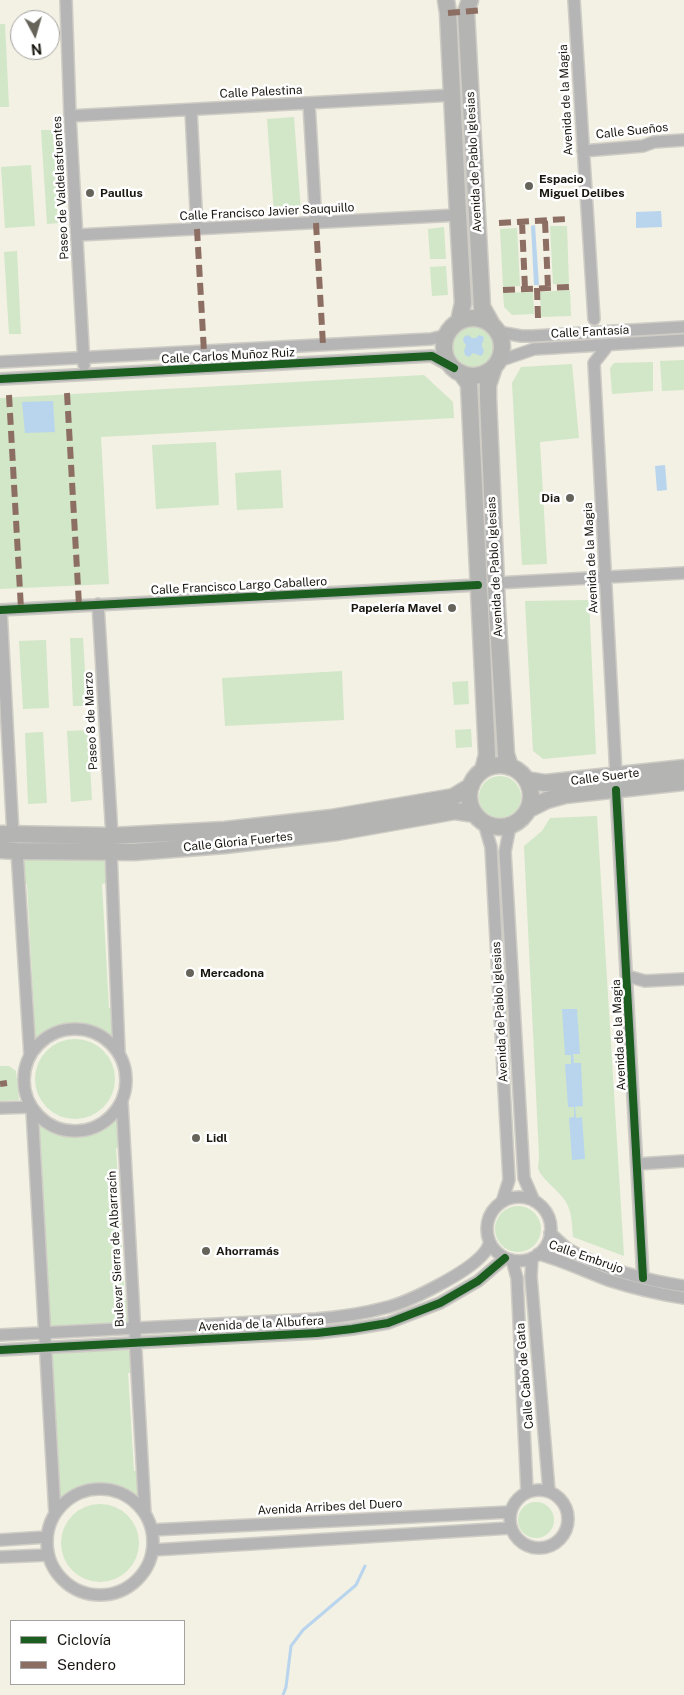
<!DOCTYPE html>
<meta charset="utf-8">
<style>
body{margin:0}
#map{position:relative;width:684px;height:1695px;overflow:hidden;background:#f3f0e4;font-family:"Public Sans",sans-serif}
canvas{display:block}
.legend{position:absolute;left:10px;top:1620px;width:175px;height:65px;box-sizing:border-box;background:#fff;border:1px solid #a3a29f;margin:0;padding:6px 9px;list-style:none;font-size:15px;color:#191710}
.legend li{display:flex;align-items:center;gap:10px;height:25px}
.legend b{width:25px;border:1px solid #a3a29f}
.north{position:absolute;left:10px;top:10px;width:50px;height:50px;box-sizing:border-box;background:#fff;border:1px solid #a3a29f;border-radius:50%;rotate:174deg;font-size:14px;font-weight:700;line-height:20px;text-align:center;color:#191710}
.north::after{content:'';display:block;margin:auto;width:18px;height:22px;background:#65635a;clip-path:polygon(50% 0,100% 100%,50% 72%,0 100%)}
</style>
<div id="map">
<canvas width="684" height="1695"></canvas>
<ul class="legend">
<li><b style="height:6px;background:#1b5e20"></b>Ciclovía</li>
<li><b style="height:6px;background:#8d6e63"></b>Sendero</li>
</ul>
<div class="north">N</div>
</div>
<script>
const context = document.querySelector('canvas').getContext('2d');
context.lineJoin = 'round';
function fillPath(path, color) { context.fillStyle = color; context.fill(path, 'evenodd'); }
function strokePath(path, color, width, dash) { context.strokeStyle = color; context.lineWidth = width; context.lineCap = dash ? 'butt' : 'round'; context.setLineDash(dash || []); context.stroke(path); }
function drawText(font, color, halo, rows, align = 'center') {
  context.font = font + ' "Public Sans",sans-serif'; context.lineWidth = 5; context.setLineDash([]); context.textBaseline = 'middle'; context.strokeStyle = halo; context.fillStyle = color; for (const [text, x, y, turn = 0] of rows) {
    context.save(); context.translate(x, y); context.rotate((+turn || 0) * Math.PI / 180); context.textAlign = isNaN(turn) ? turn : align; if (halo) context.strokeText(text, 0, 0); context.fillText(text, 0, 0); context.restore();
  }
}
const green = new Path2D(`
 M0,24h5l4,83h-9z
 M294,117l7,95 -27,2 -7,-95z
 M41,130h12l5,93 -11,1z
 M31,165l4,61 -30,2 -4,-61z
 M550,226h17l2,59 -16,-1z
 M444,227l2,32h-16l-2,-30z
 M517,228l3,58 -17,1 -3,-58z
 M17,251l4,83h-12l-5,-82z
 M446,266l2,29 -16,1 -2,-29z
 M570,290l1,26 -30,1 -1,-25z
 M533,292l1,22 -22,1 -8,-8 -1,-14z
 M453 346a21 21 0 1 1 42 0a21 21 0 1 1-42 0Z
 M684,360v30l-22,1 -2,-30z
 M653,362v29l-41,3 -2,-26 4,-5z
 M572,364l7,74 -39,4 7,122 -25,1 -10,-182 9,-16z
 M424,375l29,27 1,16 -353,19 8,147 -109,5v-191z
 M216,442l3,63 -63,4 -4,-64z
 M281,470l2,38 -46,2 -2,-37z
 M589,600l7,154 -53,5 -10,-8 -8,-150z
 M70,638h13l4,68h-14z
 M46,640l3,68 -26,1 -4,-68z
 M342,671l2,49 -119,6 -3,-48z
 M468,681l1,23 -15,1 -2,-23z
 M471,729l1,18 -16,1 -1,-18z
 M88,730l4,70 -21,2 -4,-71z
 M43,732l4,71 -19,1 -3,-71z
 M479 797a21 21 0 1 1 42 0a21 21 0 1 1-42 0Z
 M597,816l27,440 -51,-19c-1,-12 -1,-25 -7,-35 -7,-12 -25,-23 -28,-34 0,-3 1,-8 1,-12l-15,-310 18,-15 8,-13z
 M22,858l82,2 3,23 -5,1 7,124h4l2,32c-18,-16 -42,-23 -64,-11 -7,3 -13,10 -18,15l-2,-30 3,-1 -7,-129 -3,-1z
 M35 1079a40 40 0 1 1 80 0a40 40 0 1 1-80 0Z
 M0,1066h9l7,5 3,29 -19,1z
 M119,1115l2,32 -5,1 9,151 4,1v23l-83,5 -1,-22 4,-1 -8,-154h-3l-2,-30c28,19 58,22 83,-6z
 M495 1229a23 23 0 1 1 46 0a23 23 0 1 1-46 0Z
 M127,1350l4,2 1,21h-4l6,98h4l2,31c-26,-20 -60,-21 -82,4l1,-31 -8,-122z
 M518 1520a18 18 0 1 1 36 0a18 18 0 1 1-36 0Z
 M61 1543a39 39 0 1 1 78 0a39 39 0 1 1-78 0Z`);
const water = new Path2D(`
 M661,211l1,16 -26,1v-16z
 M535,225l4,60h-5l-3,-59z
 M468,335l4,3h4l3,-3 5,2 -1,5 -1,1v4l2,3 -1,4 -2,2 -8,-3 -4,4 -4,-2 -1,-4c4,-10 1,-3 -1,-12l2,-3z
 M53,401l2,31 -30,1 -3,-31z
 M665,465l2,25 -10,1 -2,-25z
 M562,1009h15l3,45h-7l1,9h7l2,43 -8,1 1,11 6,-1 3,42 -13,1 -3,-42 5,-1v-10h-6l-3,-43h6v-9h-6z`);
const stream = new Path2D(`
 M283,1695l3,-8 5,-41 12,-16 53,-45 9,-19`);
const street = new Path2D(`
 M66,0l4,116 14,249
 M574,0l20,319
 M309,103l7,120
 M191,110l6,119
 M70,116l383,-21
 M583,151l60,-5 11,-4 30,-2
 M78,235l380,-20
 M499,332l22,4h12l151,-9
 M609,344l-15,19 22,412
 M499,361l35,-12 150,-9
 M0,362l431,-23 16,-4
 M0,379l432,-23 22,12
 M496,583l188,-10
 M98,604l14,232
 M0,610l478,-25
 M1,610l12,225
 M616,790l27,488
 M484,823l7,24 18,333 -7,22
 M510,826l-5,26 19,326 10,23
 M17,851l13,204
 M111,852l8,201
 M627,976l18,5 39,-2
 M24 1080a51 51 0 1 1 102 0a51 51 0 1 1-102 0Z
 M122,1102l23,412
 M0,1108l31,-1
 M32,1109l23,405
 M637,1164l47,-3
 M487 1229a32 32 0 1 1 64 0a32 32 0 1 1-64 0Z
 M550,1233c6,5 12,12 18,16 32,19 80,32 116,37
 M538,1254c24,6 46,17 70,26 25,8 50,14 76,18
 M532,1258l-1,19 18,214
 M512,1260l5,18 10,214
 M0,1335l316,-16c23,-2 46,-5 68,-11 24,-5 85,-36 100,-55 3,-3 4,-7 6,-10
 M0,1350l317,-17 35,-4 36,-6 52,-20 38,-22 27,-23
 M47 1542a53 53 0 1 1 106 0a53 53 0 1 1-106 0Z
 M510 1519a29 29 0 1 1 58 0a29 29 0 1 1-58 0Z
 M152,1530l358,-18
 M0,1540l47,-3
 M153,1550l357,-22
 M0,1557l48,-2`);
const secondary = new Path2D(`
 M446,0l2,13 10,202 5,88 -4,18
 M470,0l-4,12 16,295 9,16
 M444 347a29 29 0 1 1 58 0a29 29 0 1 1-58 0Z
 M494,367l-6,18v13l9,210 9,146 4,13
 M461,373l8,11 18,371 -4,15
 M469 796a31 31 0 1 1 62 0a31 31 0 1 1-62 0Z
 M527,780l18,3 139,-15
 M529,809l18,-9 18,-5 119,-13
 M0,834l112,2 113,-6 106,-12 122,-21 18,-11
 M0,850l17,1 117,1 91,-7 112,-13 118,-21 20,3`);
const quiet = new Path2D(`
 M448,13l35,-3
 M545,221l3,67
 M522,222l3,67
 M316,223l7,122
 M499,223l68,-4
 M197,229l7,123
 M537,288l1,30
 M503,290l67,-3
 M67,393l12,212
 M9,395l12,214
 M0,1084l7,-1`);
const cycleway = new Path2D(`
 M0,379l432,-23 22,12
 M0,610l478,-25
 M616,790l27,488
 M0,1350l317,-17 35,-4 36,-6 52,-20 38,-22 27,-23`);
const markers = [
 [529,186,5,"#65635a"],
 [90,193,5,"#65635a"],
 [570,498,5,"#65635a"],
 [452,608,5,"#65635a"],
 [190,973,5,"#65635a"],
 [196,1138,5,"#65635a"],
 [206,1251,5,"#65635a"]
];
const streetNames = [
 ["Calle Palestina",261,92,-3],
 ["Avenida de la Magia",566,100,-93],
 ["Calle Sueños",632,131,-6],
 ["Avenida de Pablo Iglesias",474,162,-93],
 ["Paseo de Valdelasfuentes",61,188,-93],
 ["Calle Francisco Javier Sauquillo",267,212,-3],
 ["Calle Fantasía",590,332,-3],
 ["Calle Carlos Muñoz Ruiz",228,356,-3],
 ["Avenida de la Magia",591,558,-93],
 ["Avenida de Pablo Iglesias",495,567,-93],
 ["Calle Francisco Largo Caballero",239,586,-3],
 ["Paseo 8 de Marzo",91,721,-93],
 ["Calle Suerte",605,777,-7],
 ["Calle Gloria Fuertes",238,842,-6],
 ["Avenida de Pablo Iglesias",500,1012,-93],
 ["Avenida de la Magia",619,1035,-93],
 ["Bulevar Sierra de Albarracín",116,1249,-93],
 ["Calle Embrujo",586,1257,19],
 ["Avenida de la Albufera",261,1324,-3],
 ["Calle Cabo de Gata",525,1376,-95],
 ["Avenida Arribes del Duero",330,1507,-3]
];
const poiNames = [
 ["Espacio",539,179],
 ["Miguel Delibes",539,193],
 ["Paullus",100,193],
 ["Dia",560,498,"right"],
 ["Papelería Mavel",442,608,"right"],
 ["Mercadona",200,973],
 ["Lidl",206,1138],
 ["Ahorramás",216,1251]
];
fillPath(green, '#d1e7c7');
fillPath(water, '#b9d5ee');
strokePath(stream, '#b9d5ee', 3);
strokePath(street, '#ceccc4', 14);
strokePath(secondary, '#ceccc4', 19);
strokePath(street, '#b5b5b6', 11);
strokePath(secondary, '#b4b4b3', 16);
strokePath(quiet, '#8d6e63', 6, [12, 6]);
strokePath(cycleway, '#1b5e20', 8);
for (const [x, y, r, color] of markers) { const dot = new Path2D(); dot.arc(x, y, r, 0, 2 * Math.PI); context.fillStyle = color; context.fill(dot); strokePath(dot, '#fff', 2); }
drawText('12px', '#191710', '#fff', streetNames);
drawText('bold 12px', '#191710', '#fff', poiNames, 'left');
</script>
